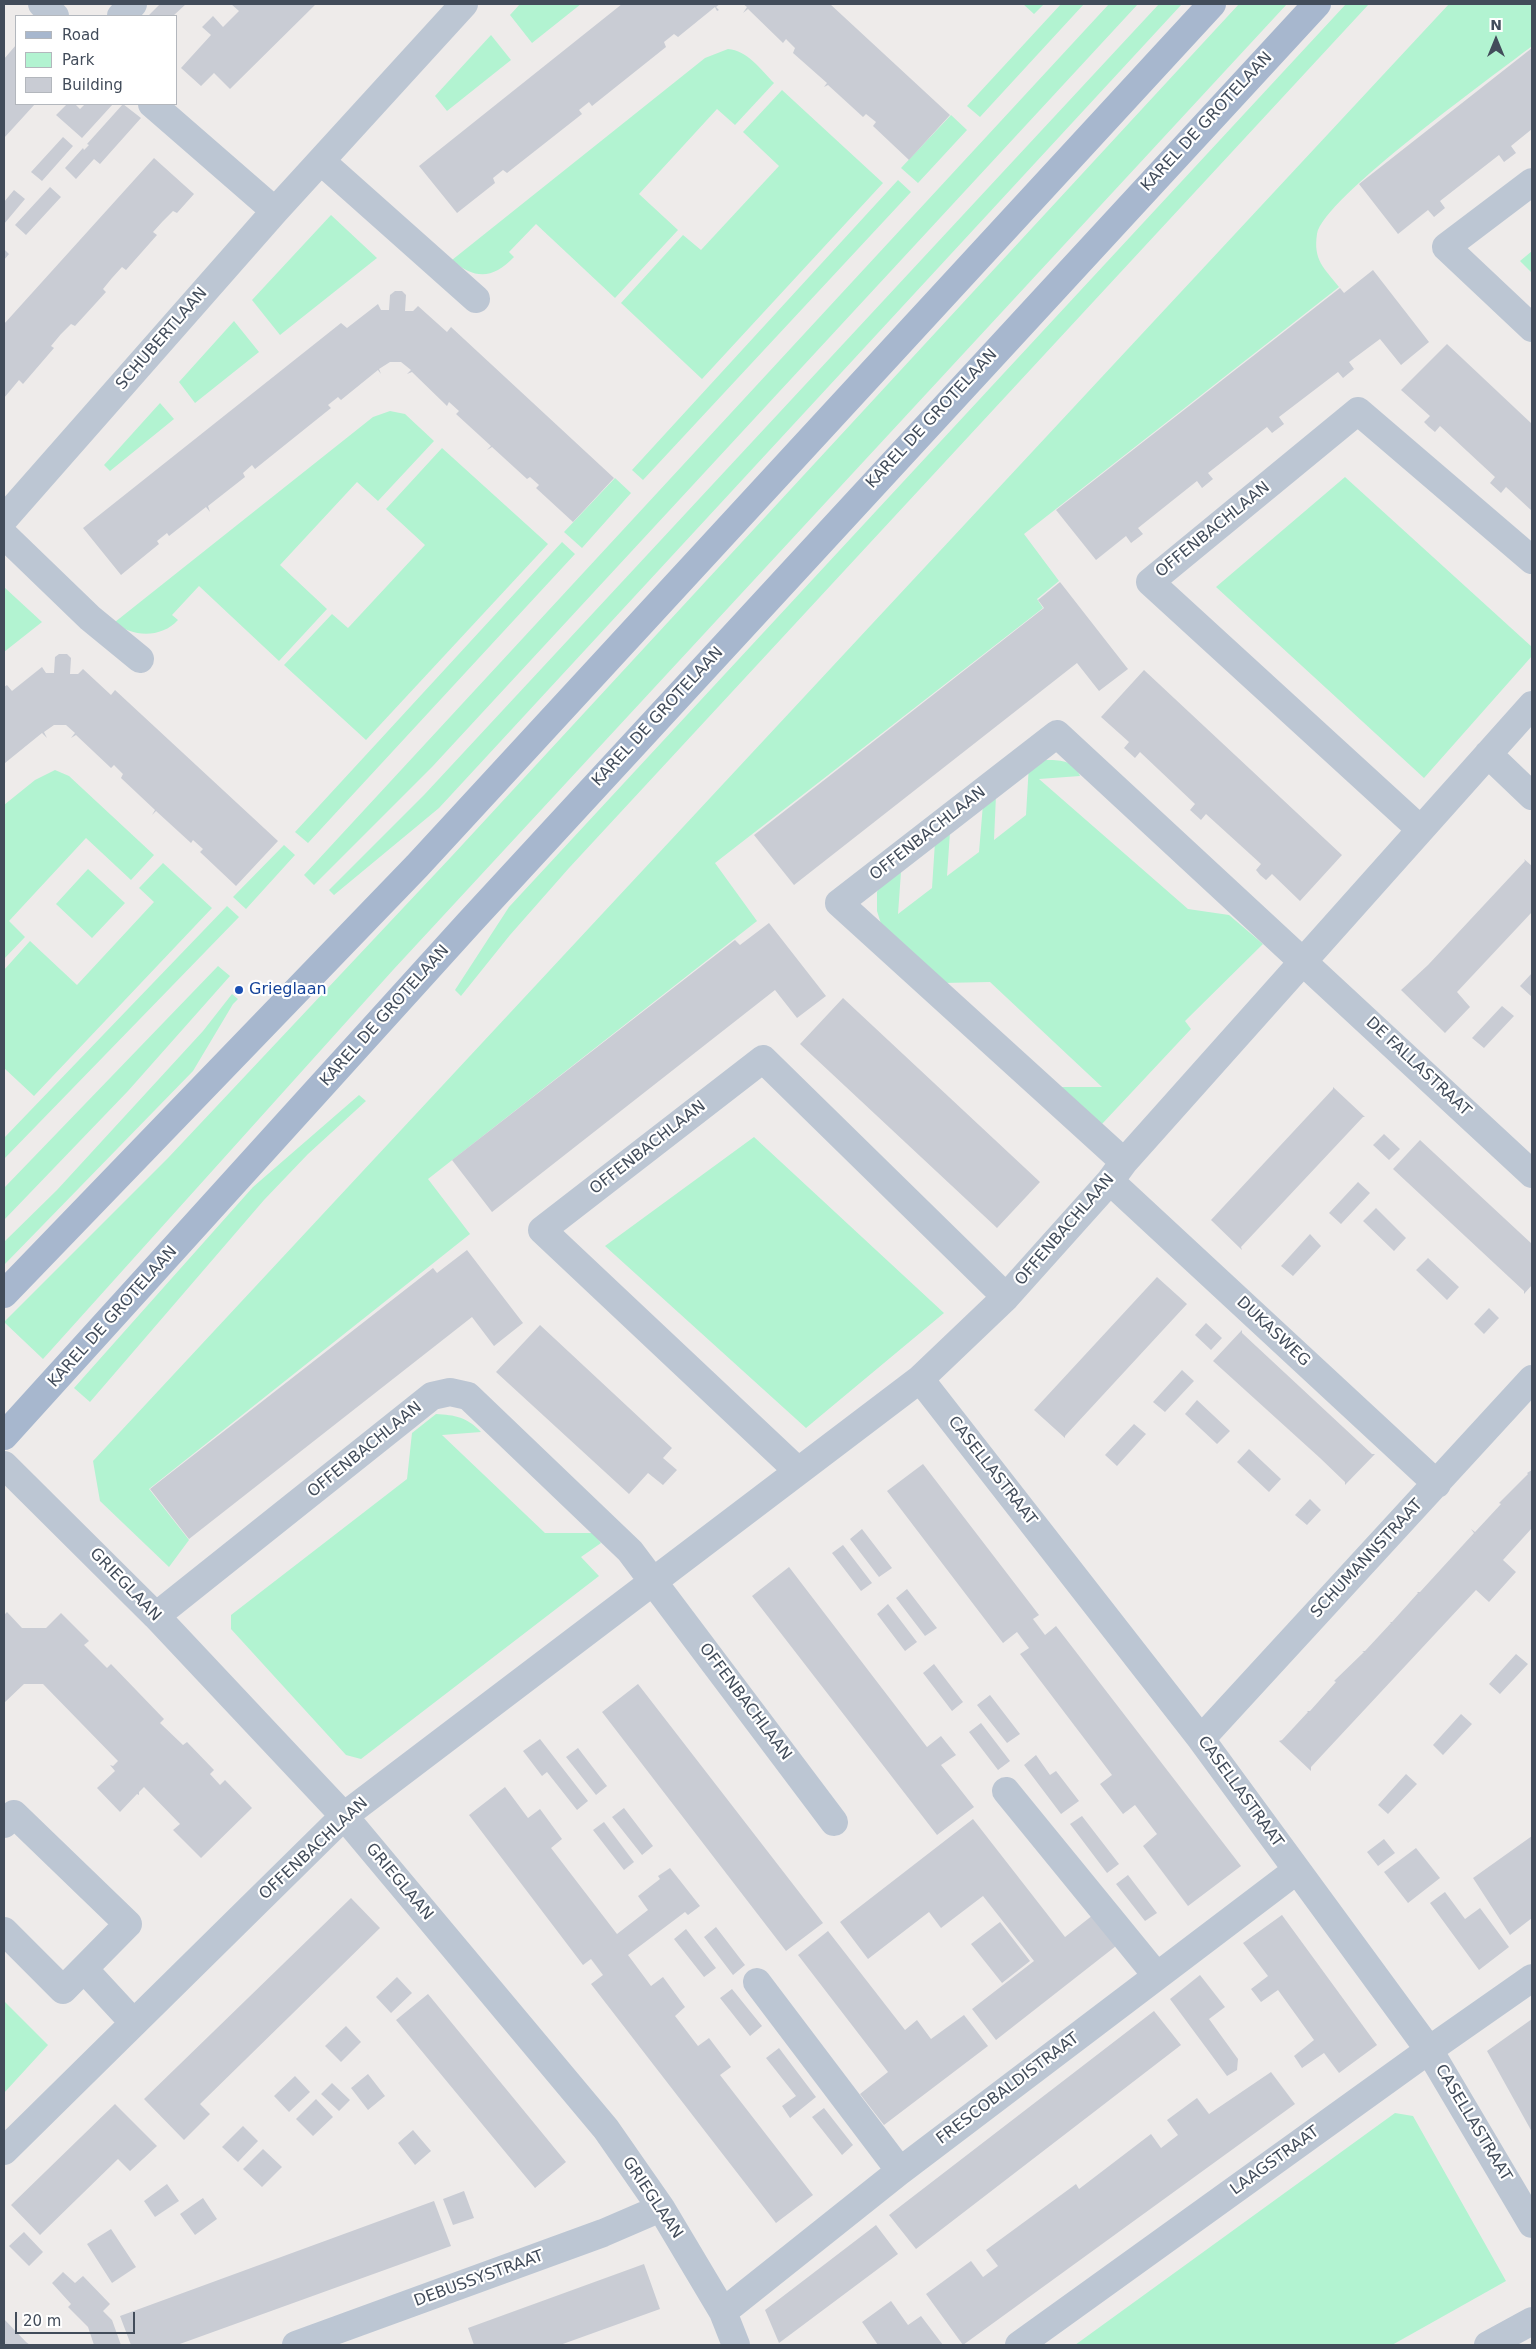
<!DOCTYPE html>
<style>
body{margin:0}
#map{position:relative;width:1536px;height:2349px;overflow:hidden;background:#eeebea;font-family:"DejaVu Sans",sans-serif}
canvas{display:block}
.frame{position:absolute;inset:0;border:5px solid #424c5a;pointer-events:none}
.legend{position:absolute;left:15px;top:15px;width:162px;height:90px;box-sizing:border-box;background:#fff;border:1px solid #b3b7bd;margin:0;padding:6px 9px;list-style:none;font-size:15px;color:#424c5a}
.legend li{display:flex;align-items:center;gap:10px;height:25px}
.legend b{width:25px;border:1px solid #b3b7bd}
.north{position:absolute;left:1471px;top:15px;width:50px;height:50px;-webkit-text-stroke:4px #fff;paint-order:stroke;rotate:0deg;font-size:14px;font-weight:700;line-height:20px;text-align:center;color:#424c5a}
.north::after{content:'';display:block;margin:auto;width:18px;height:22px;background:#424c5a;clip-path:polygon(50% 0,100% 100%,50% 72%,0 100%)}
.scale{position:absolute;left:15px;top:2312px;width:120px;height:22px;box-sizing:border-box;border:2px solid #424c5a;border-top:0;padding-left:6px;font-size:15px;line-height:18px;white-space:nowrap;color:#424c5a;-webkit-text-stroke:4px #fff;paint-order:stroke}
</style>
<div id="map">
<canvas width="1536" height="2349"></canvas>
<div class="frame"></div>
<ul class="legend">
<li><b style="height:6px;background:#a7b7ce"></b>Road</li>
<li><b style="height:14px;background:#b2f3d1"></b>Park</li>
<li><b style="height:14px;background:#c9ccd4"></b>Building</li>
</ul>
<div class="north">N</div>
<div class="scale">20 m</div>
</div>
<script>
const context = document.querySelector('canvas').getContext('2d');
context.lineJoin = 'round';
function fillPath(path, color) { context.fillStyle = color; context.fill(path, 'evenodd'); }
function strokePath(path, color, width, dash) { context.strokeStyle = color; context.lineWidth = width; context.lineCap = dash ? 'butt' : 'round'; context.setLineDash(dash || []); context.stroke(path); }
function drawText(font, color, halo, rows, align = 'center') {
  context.font = font + ' "DejaVu Sans",sans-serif'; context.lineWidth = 4.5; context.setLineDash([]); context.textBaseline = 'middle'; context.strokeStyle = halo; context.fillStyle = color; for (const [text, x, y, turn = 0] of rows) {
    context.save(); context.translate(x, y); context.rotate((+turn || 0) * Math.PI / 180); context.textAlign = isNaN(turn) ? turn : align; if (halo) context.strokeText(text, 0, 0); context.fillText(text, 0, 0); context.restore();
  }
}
const green = new Path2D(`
 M520,4h61l-49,39 -22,-28z
 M1023,4h21l-10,10z
 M1061,4h23l-104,113 -13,-11z
 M1109,4h29l-706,763 -118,118 -10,-10z
 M1159,4h23l-743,804 -105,87 -5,-5 95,-95z
 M1239,4h48l-894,966 -350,389 -39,-37 164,-164 283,-301z
 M1346,4h23l-800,864 -59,67 -49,61 -6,-6 54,-83z
 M1449,4h83v42c-36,28 -210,153 -215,188 -4,26 7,34 22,53l-315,247 35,47 -22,18 6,9 -328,255 42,58 -329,258 42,55 -321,255 40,51 -20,27 -69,-66 -7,-40z
 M491,35l20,25 -64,51 -12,-15z
 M728,49c19,1 33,21 46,34l-39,42 -18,-16 -78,85 39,36 -63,68 -79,-74 -27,28 5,5c-21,22 -39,23 -62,3l253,-202z
 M782,90l101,93 -181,196 -81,-76 62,-68 18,15 78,-84 -36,-34z
 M951,115l16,15 -49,53 -17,-15z
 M898,180l13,12 -268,288 -11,-10z
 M331,215l46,43 -97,77 -28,-35z
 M1532,251v22l-12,-12z
 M234,321l25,31 -64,51 -16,-21z
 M160,403l14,16 -64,52 -6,-6z
 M390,411l15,3 29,27 -56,60 -21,-19 -77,83 47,44 -48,52 -80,-75 -27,29 6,5c-16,18 -46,18 -63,2l258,-205z
 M442,448l106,96 -182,196 -82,-75 48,-51 16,14 77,-83 -39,-36z
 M1345,477l187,170v9l-108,122 -208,-191z
 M615,478l16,15 -49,55 -18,-16z
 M562,542l13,12 -267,289 -13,-11z
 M4,587l38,35 -38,30z
 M1039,760c16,0 35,-2 41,16l-41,3 149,130 41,6 34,29 -78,77 6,8 -89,95 -44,-37h44l-112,-105 -48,1 -60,-56 -5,-16v-19l7,-13 17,-7 -3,42 34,-26 3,-46 15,-10 -3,44 32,-24 4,-48 13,-9 -2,45 32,-25 3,-51z
 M55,770l14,6 85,79 -23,25 -45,-42 -77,83 16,16 -21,22v-154l31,-25z
 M284,845l11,10 -49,54 -13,-12z
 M163,863l49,45 -178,188 -30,-28v-98l26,-29 47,44 77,-83 -15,-14z
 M88,869l37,34 -33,35 -36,-34z
 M227,906l12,11 -235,242v-21z
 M218,966l12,10 -102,115 -124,129v-32z
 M232,994l6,5 -5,5 -40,67 -189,194v-23l53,-52 146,-159z
 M359,1095l7,6 -58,53 -44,46 -174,202 -16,-14 179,-201z
 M754,1137l190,176 -138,115 -201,-182z
 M436,1414c19,1 31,3 45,18l-39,3 103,98h48l8,10 -20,14 18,19 -238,183 -15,-4 -115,-126v-14l176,-136 5,-46z
 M4,2001l44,44 -44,48z
 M1395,2113l18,3 93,165 -114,64h-317z`);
const building = new Path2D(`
 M160,4h26l-13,12h-25z
 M231,4h85l-86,85 -16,-16 -13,13 -20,-18 30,-33 -9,-8 11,-11 10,11 16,-16z
 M622,4h98l-4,3 3,3 -2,1 -2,-4 -37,30 -4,-3 -10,8 2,5 -74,59 -3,-4 -10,8 3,4 -75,59 -4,-3 -10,8 2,5 -38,30 -38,-47z
 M743,4h87l120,111 -41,45 -36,-34 3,-4 -10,-8 -3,3 -35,-32 -4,2 3,-4 -34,-30 2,-5 -9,-9 -3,4 -35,-34 -5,4 4,-6z
 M16,45v59h19l-31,34v-79z
 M1532,48v81l-21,17 5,7 -12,9 -5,-7 -59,46 5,7 -11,9 -6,-7 -30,24 -39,-50z
 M67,104h8l5,5 5,-5h28l-31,34 -26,-23z
 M123,104l18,14 -41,46 -6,-5 -18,20 -11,-11 18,-20 1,2 5,-5 -2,-1z
 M63,137l10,9 -31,35 -11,-9z
 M154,158l40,36 -17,19 -4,-2 -10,10 -10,11 4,3 -31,35 -4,-3 -10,11 -9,11 3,3 -31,34 -4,-2 -10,10 -10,12 3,2 -31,36 -4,-4 -15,18v-74z
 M50,187l11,10 -35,38 -11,-10z
 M14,190l11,9 -21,25v-22z
 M4,249l5,5 -5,6z
 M1373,270l56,72 -28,23 -21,-26 -31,23 5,7 -5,4 -6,5 -5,-6 -59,45 5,7 -12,9 -5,-6 -59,46 5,6 -11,9 -5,-7 -59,47 5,6 -12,9 -5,-7 -30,24 -40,-50 284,-222 4,5z
 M395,291h7l4,4 -1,16h8l5,-5 29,26 4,-5 163,151 -41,44 -37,-34 3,-3 -9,-8 -3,2 -35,-32 -5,3 4,-4 -35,-32 3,-3 -10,-9 -2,4 -35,-34 -5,2 4,-4 -10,-8h-11l-11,7 2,5 -3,-4 -37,30 -3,-3 -10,8 3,3 -76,61 -3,-4 -9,8 2,4 -37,29 2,6 -4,-5 -37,29 -2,-3 -10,8 2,3 -38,31 -38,-47 258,-205 6,5 31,-24 3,6h8l1,-15z
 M1447,344l85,80v87l-26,-24 -5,6 -11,-10 5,-6 -55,-51 -5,6 -6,-5 -5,-5 6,-6 -29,-26z
 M1060,582l68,87 -29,22 -22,-28 -283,222 -40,-50 290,-227 -6,-8z
 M59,654h8l4,4 -1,16h8l5,-5 28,26 4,-5 163,151 -42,45 -36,-34 3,-3 -10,-9 -2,3 -35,-32 -4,4 3,-5 -34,-32 2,-4 -9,-9 -3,3 -35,-33 -5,3 4,-5 -9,-8h-12l-10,7 3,6 -5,-5 -37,30 -1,-76 3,-2 5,6 30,-24 4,6h8l1,-16z
 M1144,670l198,185 -42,46 -28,-27 -6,6 -6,-5 -4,-5 5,-6 -55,-50 -5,6 -11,-10 5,-6 -55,-52 -5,6 -11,-10 5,-6 -28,-25z
 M1524,859l8,7v46l-75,80 13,15 -25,26 -44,-43 27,-25 97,-104z
 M769,923l57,73 -29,22 -22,-28 -283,222 -40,-52 283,-220 5,5z
 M1532,973v24l-12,-11z
 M843,998l197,184 -43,46 -197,-184z
 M1502,1006l12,10 -30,32 -12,-10z
 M1333,1087l32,30h-2l-122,130 1,3 -31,-30 122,-131z
 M1384,1134l16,15 -11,11 -16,-15z
 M1420,1140l112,104v41l-8,9v-3l-131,-122z
 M1358,1182l12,11 -29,31 -12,-11z
 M1376,1208l30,30 -12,13 -31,-30z
 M1310,1234l11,12 -28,30 -12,-10z
 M467,1250l56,73 -29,23 -22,-29 -283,222 -39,-50 283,-221 4,5z
 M1428,1258l31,29 -12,13 -31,-30z
 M1157,1277l30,27 -122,132v2l-31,-28z
 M1489,1308l10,10 -15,16 -10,-10z
 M1206,1323l16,15 -11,12 -16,-15z
 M540,1325l132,123 -9,10 14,12 -14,15 -15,-12 -19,21 -133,-122z
 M1242,1330v3l130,121h3l-30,31v-3l-25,-24 -107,-97z
 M1182,1370l12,11 -29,31 -12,-10z
 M1197,1400l33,31 -13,13 -32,-30z
 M1134,1424l12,10 -29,32 -12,-11z
 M1249,1449l32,30 -12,13 -32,-30z
 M923,1464l116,151 -6,4 12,16 11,-9 185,240 -53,40 -45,-60 14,-12 -22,-29 -12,9 -23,-30 12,-9 -92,-121 9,-6 -12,-16 -14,11 -116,-152z
 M1532,1470v58l-29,32 13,12 -27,30 -13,-12 -165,177v4l-32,-30 3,-1 26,-28 -1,-1h3l26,-29 -2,-1 30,-29 -2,-1h3l26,-28 -1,-1h2l26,-29 -1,-1h3l54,-59 -3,-4 4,3 26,-28 -2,-1 29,-29 -1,-1z
 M1310,1499l11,11 -14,15 -12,-10z
 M862,1529l30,39 -13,9 -29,-38z
 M843,1545l29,38 -11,8 -29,-38z
 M789,1567l138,180 14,-11 15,19 -15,10 33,42 -37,28 -185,-239z
 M907,1589l30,39 -12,8 -29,-38z
 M888,1604l29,38 -12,9 -28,-37z
 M7,1612l15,16h24l15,-15 28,28 -5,4 23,23 4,-4 53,55 -4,4 23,22 4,-3 27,28 -4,4 10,11 5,-5 27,28 -51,50 -28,-28 7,-6 -36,-37 -5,5v3l-2,-1 -17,18 -23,-24 18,-17 -5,-6 3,1 5,-5 -75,-77h-19l-20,19v-88z
 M1516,1654l12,10 -28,30 -11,-10z
 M934,1664l29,38 -11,9 -29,-38z
 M638,1684l185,239 -37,28 -184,-239z
 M990,1695l30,39 -13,9 -30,-38z
 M1461,1714l11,10 -29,31 -10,-10z
 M981,1723l29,38 -12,9 -29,-38z
 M540,1739l48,62 -11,9 -30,-38 -5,4 -19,-25z
 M578,1748l29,38 -11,9 -30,-38z
 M1036,1755l14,20 6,-4 23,30 -18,13 -37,-49z
 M1406,1774l11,10 -29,30 -10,-9z
 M505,1787l23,31 12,-9 22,30 -11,9 66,86 31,-24 -10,-14 22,-17 -2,-3 12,-8 30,38 -12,9 -3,-3 -57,43 23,31 12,-9 22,30 -10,9 23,30 11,-8 22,29 -11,8 93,120 -37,28 -185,-239 12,-9 -12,-16 -8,6 -114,-150z
 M624,1808l29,38 -11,9 -30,-38z
 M1082,1816l37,48 -12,9 -37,-49z
 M973,1819l92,118 28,-22 23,31 -120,94 -24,-31 62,-48 -51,-65 -42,32 -12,-16 -61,47 -28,-37z
 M604,1822l30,40 -10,8 -31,-40z
 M1532,1836v82l-22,17 -37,-57z
 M1384,1839l11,14 -17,13 -11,-14z
 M1416,1848l24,30 -32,25 -24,-31z
 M1128,1875l29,38 -12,8 -29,-37z
 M1445,1892l20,27 15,-11 29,39 -30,23 -49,-67z
 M351,1898l29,30 -180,176 10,10 -26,26 -40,-41z
 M1282,1915l95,130 -38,28 -15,-20 -22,15 -8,-12 20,-16 -36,-50 -17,12 -10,-13 17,-13 -25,-33z
 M1000,1922l30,39 -28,22 -31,-39z
 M716,1927l29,38 -12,10 -29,-38z
 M686,1929l30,39 -12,9 -30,-38z
 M828,1931l77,99 12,-10 14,19 33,-24 24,31 -104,79 -24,-31 28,-22 -90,-117z
 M1200,1975l25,32 -16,12 29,40 -1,11 -10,6 -57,-77z
 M397,1977l15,16 -21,20 -15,-16z
 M732,1989l30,37 -12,10 -30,-38z
 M428,1994l138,168 -31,26 -139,-168z
 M1154,2011l27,34 -265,204 -27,-34z
 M1532,2019v113l-45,-81z
 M346,2026l15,16 -20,20 -16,-16z
 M779,2048l37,49 -26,21 -8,-12 14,-10 -30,-38z
 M1271,2072l24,32 -332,241 -37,-51 45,-33 12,16 15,-11 -12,-16 90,-66 3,5 72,-55 10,14 17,-13 -11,-15 30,-22 12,16z
 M368,2074l17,22 -17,14 -17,-22z
 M295,2076l15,16 -21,20 -15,-16z
 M332,2083l18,17 -11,11 -18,-17z
 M316,2099l17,18 -20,19 -17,-17z
 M115,2104l42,42 -27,25 -12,-12 -78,76 -29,-30z
 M824,2108l29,37 -11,10 -30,-38z
 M243,2126l15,15 -20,21 -16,-15z
 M413,2130l18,21 -16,14 -17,-22z
 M263,2149l19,18 -20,20 -19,-18z
 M167,2184l12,17 -24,16 -11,-16z
 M464,2191l10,27 -21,7 -10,-26z
 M203,2198l14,21 -22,16 -15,-21z
 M434,2201l17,45 -274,99h-46l-11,-29z
 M876,2225l22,29 -119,89 -14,-33z
 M111,2229l25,38 -24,16 -25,-39z
 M24,2232l19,20 -14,14 -20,-20z
 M644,2264l16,45 -100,36h-86l-6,-17z
 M63,2272l12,11 8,-7 27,28 -7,7 9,9 9,25h-27l-6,-18 -20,-20 3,-3 -19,-21z
 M891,2301l17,24 13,-9 22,29h-65l-16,-23z
 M4,2319l22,23 4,3h-26z`);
const minor = new Path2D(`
 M42,4l13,12
 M121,16l12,-12
 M152,104l123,107
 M322,162l154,137
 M1532,182l-86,65 86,81
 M4,519l271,-308 189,-207
 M4,535l86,83 50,41
 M1488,754l44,42
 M1420,829l-270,-247 208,-171 174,149
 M1124,1162l-285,-259 218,-169 475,440
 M1110,1181l327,303
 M920,1379l281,360 228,311 103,174
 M4,1465l152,151 188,200 262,313 55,79 62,104 13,33
 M798,1471l-256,-241 221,-171 243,238
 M156,1616l276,-220 18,-4 18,4 162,155 204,271
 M1201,1739l331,-360
 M1006,1791l151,185
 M4,1824l10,-10 114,110 -65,66 -59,-59
 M84,1969l49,53
 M757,1982l143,189
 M4,2151l340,-335 576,-437 86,-82 104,-116 14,-19 408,-457
 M723,2312l177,-141 397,-301
 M296,2345l307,-112 58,-25
 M1019,2345l410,-295 103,-72
 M1488,2345l44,-24`);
const major = new Path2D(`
 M4,1294l413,-428 795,-862
 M4,1436l465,-513 848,-919`);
const markers = [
 [239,990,5,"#1a4fb4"]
];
const streetNames = [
 ["KAREL DE GROTELAAN",1207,122,-47],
 ["SCHUBERTLAAN",162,339,-49],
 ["KAREL DE GROTELAAN",932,419,-47],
 ["OFFENBACHLAAN",1213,530,-39],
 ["KAREL DE GROTELAAN",658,717,-47],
 ["OFFENBACHLAAN",928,834,-38],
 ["KAREL DE GROTELAAN",385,1016,-48],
 ["DE FALLASTRAAT",1418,1067,43],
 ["OFFENBACHLAAN",648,1148,-38],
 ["OFFENBACHLAAN",1065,1230,-49],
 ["KAREL DE GROTELAAN",113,1317,-48],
 ["DUKASWEG",1273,1332,43],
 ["OFFENBACHLAAN",365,1450,-39],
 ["CASELLASTRAAT",992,1471,52],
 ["SCHUMANNSTRAAT",1367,1559,-47],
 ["GRIEGLAAN",125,1585,46],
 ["OFFENBACHLAAN",745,1702,53],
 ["CASELLASTRAAT",1240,1792,54],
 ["OFFENBACHLAAN",314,1849,-43],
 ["GRIEGLAAN",399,1882,50],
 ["FRESCOBALDISTRAAT",1008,2089,-37],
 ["CASELLASTRAAT",1473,2123,59],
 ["LAAGSTRAAT",1275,2161,-36],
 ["GRIEGLAAN",652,2198,56],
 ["DEBUSSYSTRAAT",479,2279,-20]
];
const transitNames = [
 ["Grieglaan",249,990]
];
fillPath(green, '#b2f3d1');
fillPath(building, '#c9ccd4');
strokePath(minor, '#bcc6d3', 28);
strokePath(major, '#a7b7ce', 28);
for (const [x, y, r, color] of markers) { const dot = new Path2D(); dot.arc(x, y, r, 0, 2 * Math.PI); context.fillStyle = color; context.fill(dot); strokePath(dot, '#fff', 2); }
drawText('16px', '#424c5a', '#fff', streetNames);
drawText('16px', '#164399', '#fff', transitNames, 'left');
</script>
